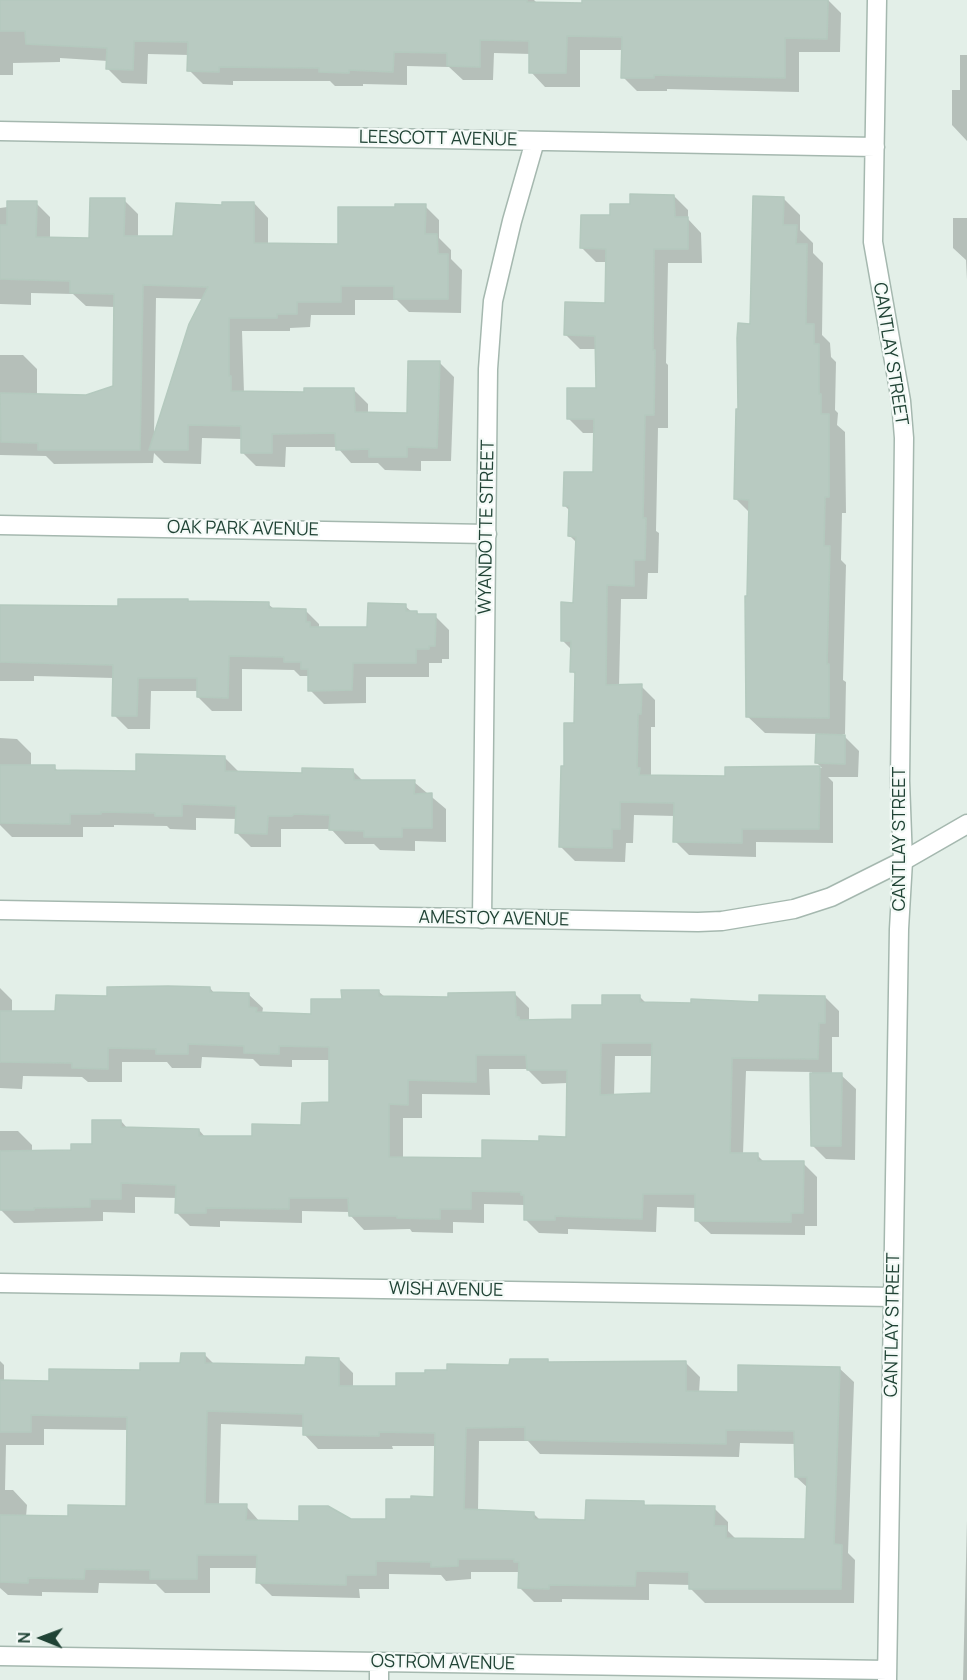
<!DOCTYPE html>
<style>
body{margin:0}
#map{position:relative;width:967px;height:1680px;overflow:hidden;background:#e3efe8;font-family:Manrope,sans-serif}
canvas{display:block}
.north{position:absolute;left:12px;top:1608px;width:60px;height:60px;-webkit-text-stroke:4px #f4faf7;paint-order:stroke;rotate:271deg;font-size:16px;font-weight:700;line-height:24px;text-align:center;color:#204335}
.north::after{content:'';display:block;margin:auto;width:21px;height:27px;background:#204335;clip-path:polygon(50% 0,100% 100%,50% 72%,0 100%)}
</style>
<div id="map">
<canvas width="967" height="1680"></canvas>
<div class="north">N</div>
</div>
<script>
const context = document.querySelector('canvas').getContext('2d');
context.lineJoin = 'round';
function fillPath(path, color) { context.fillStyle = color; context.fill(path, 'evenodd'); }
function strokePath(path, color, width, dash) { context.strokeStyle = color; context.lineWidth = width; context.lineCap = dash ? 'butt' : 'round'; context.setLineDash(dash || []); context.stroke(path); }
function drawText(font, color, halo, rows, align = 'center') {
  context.font = font + ' Manrope,sans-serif'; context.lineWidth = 4.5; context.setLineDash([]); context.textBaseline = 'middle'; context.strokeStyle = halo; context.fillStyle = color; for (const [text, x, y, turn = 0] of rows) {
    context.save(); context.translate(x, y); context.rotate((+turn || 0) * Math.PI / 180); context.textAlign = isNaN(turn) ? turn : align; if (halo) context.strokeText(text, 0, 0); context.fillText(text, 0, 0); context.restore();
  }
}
const shadow = new Path2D(`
 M0,0h534l4,4 45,1v-5h245l13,13 -1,39h-41v40l-132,-3v2h-30l-14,-14v-27h-43v37h-35l-14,-15v-18l-37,-1 -1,27h-30l-14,-13 -42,-1v19l-44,-1v2h-28l-5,-5h-97v4l-30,-1 -14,-14v-15l-41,-1 -1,30 -25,-1 -14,-14v-8l-48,-3v4l-47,1v12h-13z
 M960,55h7v86l-15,-16v-35h8z
 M674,196l14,14v9l13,14 1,30h-34l-2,100 2,2v63h-10l-2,103 3,2 -1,40h-10l-1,26h-26l-2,87h22l14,14v27h-4v49l75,2v-9l96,-1 -5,-5 1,-29 -53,-1 -18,-17 3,-203 -14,-14 3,-89 12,-85 32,-127 17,17v15l13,13v10l10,10 -1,72 8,8 1,14 5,5 -1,48 3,3 -1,12 8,7 1,81h-4l-1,47 5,5 -3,115 3,2 -1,52h-3l17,17 -1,26h-30l5,5v61l-77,-1v15l-67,-2 -14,-14v-25l-41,-1 -1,28h-7l-1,19 -50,-1 -14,-14 4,-79 11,-43 1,-49 -5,-5v-21l-10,-10 12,-36 3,-61 -7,-7v-25l-6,-6 31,-32v-40h-12l-14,-14 28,-30v-40h-17l-14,-14 41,-31v-42h-11l-14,-14 30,-31 19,-11z
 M124,200l14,14v23l37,1 49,-32 30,-3 14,15v27l72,1 57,-37 28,-3 14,14v18l12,12v9l11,11 -1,43 -52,-1 -12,-12h-42v15h-44l-1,12 -20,1v3h-48l2,62 62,1 48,-4 14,14v10l41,1 31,-52 14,14 -3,84h-30v10l-36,-1 -7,-7h-27l-14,-16h-51l-1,20 -29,-1 -14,-14v-13l-40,-1 -1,26 -37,-1 -10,-10 -1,10 -99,1 -8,-8 -46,-1v-100h23l14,14v26l49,1 28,-9 1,-80 -29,-1 -13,-12 -42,-1v12l-31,-1v-96l36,-5 14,14v21l40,2zM156,298l47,1 -49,137z
 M953,218h14v62l-1,-20 -13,-12z
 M188,601l2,1 78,2 6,5 31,1 14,14v5h50l36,-23 7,6h5l3,4h15l14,14v29h-7v4h-13v14h-63v26l-42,1 -14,-14v-14h-10l-6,-6 -52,-1v42h-30l-14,-14v-6h-47l-1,38h-22l-14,-14v-37l-80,-2v5h-34v-75l120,1z
 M0,738l17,1 14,14v14h23l5,5h78l88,-14 14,14 64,3 50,-4 10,10 51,1 32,27v33l-31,-1v10l-35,-1 -6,-6h-29l-14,-15h-50v18h-30l-14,-14v-14l-41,-1v12l-26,-1 -3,-3 -53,-1v2h-31v10h-71l-12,-12z
 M0,988l12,12v13h45l51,-16 102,-9 5,6h33l15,14 -1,6 51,1 30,-15 35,-9 7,6 64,2 66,-5 14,14v13h44l30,-14 37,-10 6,6h114l65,-6 14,14v26h-7v37l9,1 15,14 -1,71 -29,-1 -14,-14v-73l-66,-1 -3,83 14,1 8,8h38l14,14v49h-12v9l-94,-1 -15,-14v-12l-39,-1 -1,25 -88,-3v5l-29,-1 -14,-14v-14l-41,-1v19l-31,-1v11l-41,-1 -2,-3 -46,1 -14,-15v-3l-48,-1v12l-82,-2v6l-30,-1 -14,-14 1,-14 -42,-1v16l-32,-1v9l-89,2 -14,-14v-78h18l14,14v7l41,-1 21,-5 27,-25 7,8 71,1 7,8 47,-1 50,-11 28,-22v-44h-39v7l-32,-1 -7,-7 -51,-2 -1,11h-29l-5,-6h-45v20h-34l-6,-5 -59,-1 -1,13 -22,-1zM615,1056h38v38l-39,2zM489,1069h38l15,15 26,-1 -1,55 -27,5 -57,17 -80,-1v-41h19v-24l68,1z
 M205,1355l10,10 92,2 32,-8 14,14v14h45l28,-12 85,-8 36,-6 3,2h136l14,14 -1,16 41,1 99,-26 15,14 -6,171 7,7 -1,43h-149l-14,-14v-4l-42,-1v16l-87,-1v3h-28l-14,-14v-16h-49v7l-25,2 -5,-6 -52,-1v15h-30l1,9 -88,-2 -14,-14v-14h-48v25h-45l-9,-9 -57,-1 -1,10 -56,-1v4l-34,-1 -8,-7v-227l4,4v17h46l132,-17zM221,1424l83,3v7l14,15h75l-1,-3h44l-1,52 -48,23 -127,1 -14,-16 -27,-1zM44,1429l85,1 -2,77 -58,11 -43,-1 1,-12 -14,-15h-8l1,-45h38zM479,1441h49l12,13 199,3 1,-14 56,1v33l12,11 -1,52h-70l-9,-9v-9l-14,-14 -67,-1 -4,-4 -56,18 -47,-1 -7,-7 -55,-2z
 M967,1520v160h-4z`);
const building = new Path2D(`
 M0,0h527v2l55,1v-3h246l-1,39 -42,-1v40l-131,-3v3h-33l1,-41 -55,-1 -1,37h-37v-32l-49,-1v27l-33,-1v-13l-53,-1 -1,20 -44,-2v3l-30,-1v-4l-100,-1v5l-32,-1 1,-29 -54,-1 -1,29 -27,-1 1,-21 -81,-4 -1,-13h-25z
 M630,194l44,1 1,22h13v32h-34l-1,101h2l-1,65h-9l-2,103h3l-1,42h-11v26l-27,-1 -1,100 36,-1 -1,30h-3l-1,54h3l-1,7 86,1v-9l95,-1 -1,63h-77v14l-69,-1 1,-39 -54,-1v27h-8v19l-53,-1 2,-81h3v-43h10l1,-51h-5l1,-31h-10v-39l12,1 3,-66 -8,-1 1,-30h-6l1,-34h29l1,-53h-27v-31h29l-1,-52 -31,-1 1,-33 40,1 1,-54 -26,-1 1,-33h29v-11h20z
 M753,196l31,1 -1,28h14l-1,19h11l-1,80h8v20h5v50h2v20h8v83h-4l-1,49h6l-3,118h2v54l-83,-1 -1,-121h2l2,-96 -15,-1 2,-90h2l-1,-71 1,-15 12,1z
 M90,198h35l-1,38h49l3,-33 46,2v-3h32v41l84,1v-37h57v-3h31l-1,30h12l1,20h10v45h-54v-13h-53v16h-44v12h-20v4h-48v58h2v15l73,1v-4h50l1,24 52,1 1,-52h32l-3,87 -30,-1v10h-38v-8l-33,1 -1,-17 -63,1v19h-31v-27l-53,-1v25h-39l40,-126 19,-37 -65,-2 -3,165h-102v-7l-37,-1 -1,-49 86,2 27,-9 1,-92 -44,-1v-12l-70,-2v-54h7v-24h30l-1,36 53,1z
 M118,599h70v2l81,1v6l37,1v13h4v5h57l1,-24 38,1v7h11v3h19l-1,32h-6v3h-13v14h-63l-1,27 -44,1v-22h-7v-7h-17v-5l-55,-1 -1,42 -31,-1v-19h-59l-1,38h-25l1,-51 -113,-3v-57l118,1z
 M816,734l29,1v29l-30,-1z
 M136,754l89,2v15l77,2v-5l51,1 1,11h61l-1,14 18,-1v35h-30v9h-38v-6l-35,-1 1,-15 -36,-1 -2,2h-24l-1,18 -32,-1 1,-27 -54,-2v12h-27v-3l-54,-1v2h-31v10l-70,-1v-58h55v5l81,1z
 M168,986l42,1v5l39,1v14l8,1 -1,4 55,2v-15h31l-1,-9h38v6l69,1v-4l67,-1 1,25h3v3l53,-1v-14h30v-10h38v7l51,1v-4l68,3v-7l66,1v27h-6l-1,36 -86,-1 -2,95h28v8h46l-1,52h-12v9l-96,-1v-27h-52l-1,25 -87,-3v4h-31v-25h-3v-3l-50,-1v18h-31v10l-43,-1v-2h-48l-1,-18h-59v11l-83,-1v5h-31l1,-28 -55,-2v16h-31v8l-56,1v2h-34v-59l71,-1v-6h21v-24h29v7l78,2v7h53v-12l49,1 1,-22 27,-1v-55l-50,-1v8l-35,-1v-7l-56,-2v10h-32v-5l-48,-1v21l-36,-1v-5l-72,-1v-51h55l1,-16 51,1v-9zM601,1043h51l-1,50 -51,2zM476,1055h50l1,15h40l-1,67 -27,-1v5l-57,-1v18l-93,-1v-53l19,1v-25l68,2z
 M810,1073h32l-1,73h-30z
 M181,1353h24v10l100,2 1,-8 33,1v28h57v-13h29v-3h22v-6l62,1 1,-6h38v3l138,-1v30l52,1v-27l102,2 -6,177 8,1 -1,44h-152v-17l-53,-1 -1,15 -86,-1v4l-31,-1 1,-26h-5v-3h-56v7l-27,1v-5l-55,-1v14h-30v10l-90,-2 1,-28h-60v24h-47v-9l-65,-1 -1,10 -56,-1v5l-28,-1v-67l68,1v-11l58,1 1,-89 -96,-2v17h-31v-52l49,1v-12l91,1v-7h40zM207,1411l96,3v21l76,1v-4l56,1 -1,64 -23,-1v3h-25v20h-35l-23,-13h-29v15l-53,-1 1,-16h-42zM525,1427v13l201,4v-14l68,1 1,46h12l-2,62 -79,-1v-12h-12l1,-20 -71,-1v-4l-58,-1 -1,20 -51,-1v-7l-70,-3 2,-81z`);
const minor = new Path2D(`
 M877,0l-4,242 28,159 3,37 -4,343 3,80 -4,68 -12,751
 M0,131l875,16
 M0,525l487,9
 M482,919l6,-550 5,-68 19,-80 23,-80
 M0,1283l893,14
 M0,1656l887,14
 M379,1680v-18`);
const tertiary = new Path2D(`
 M0,910l698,12 24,-1 72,-12 37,-12 72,-36 64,-37`);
const streetNames = [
 ["LEESCOTT AVENUE",438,139,1],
 ["CANTLAY STREET",890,354,81],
 ["WYANDOTTE STREET",487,527,-89],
 ["OAK PARK AVENUE",243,529,1],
 ["CANTLAY STREET",900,839,-90],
 ["AMESTOY AVENUE",494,919,1],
 ["WISH AVENUE",446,1290,1],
 ["CANTLAY STREET",893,1325,-89],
 ["OSTROM AVENUE",443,1663,1]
];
fillPath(shadow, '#0003');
fillPath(building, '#b8cac1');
strokePath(building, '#b4c9be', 1.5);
strokePath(minor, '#a5b8af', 21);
strokePath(tertiary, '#a5b8af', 21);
strokePath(minor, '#fff', 18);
strokePath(tertiary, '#fff', 18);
drawText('18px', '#204335', '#f4faf7', streetNames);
</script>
